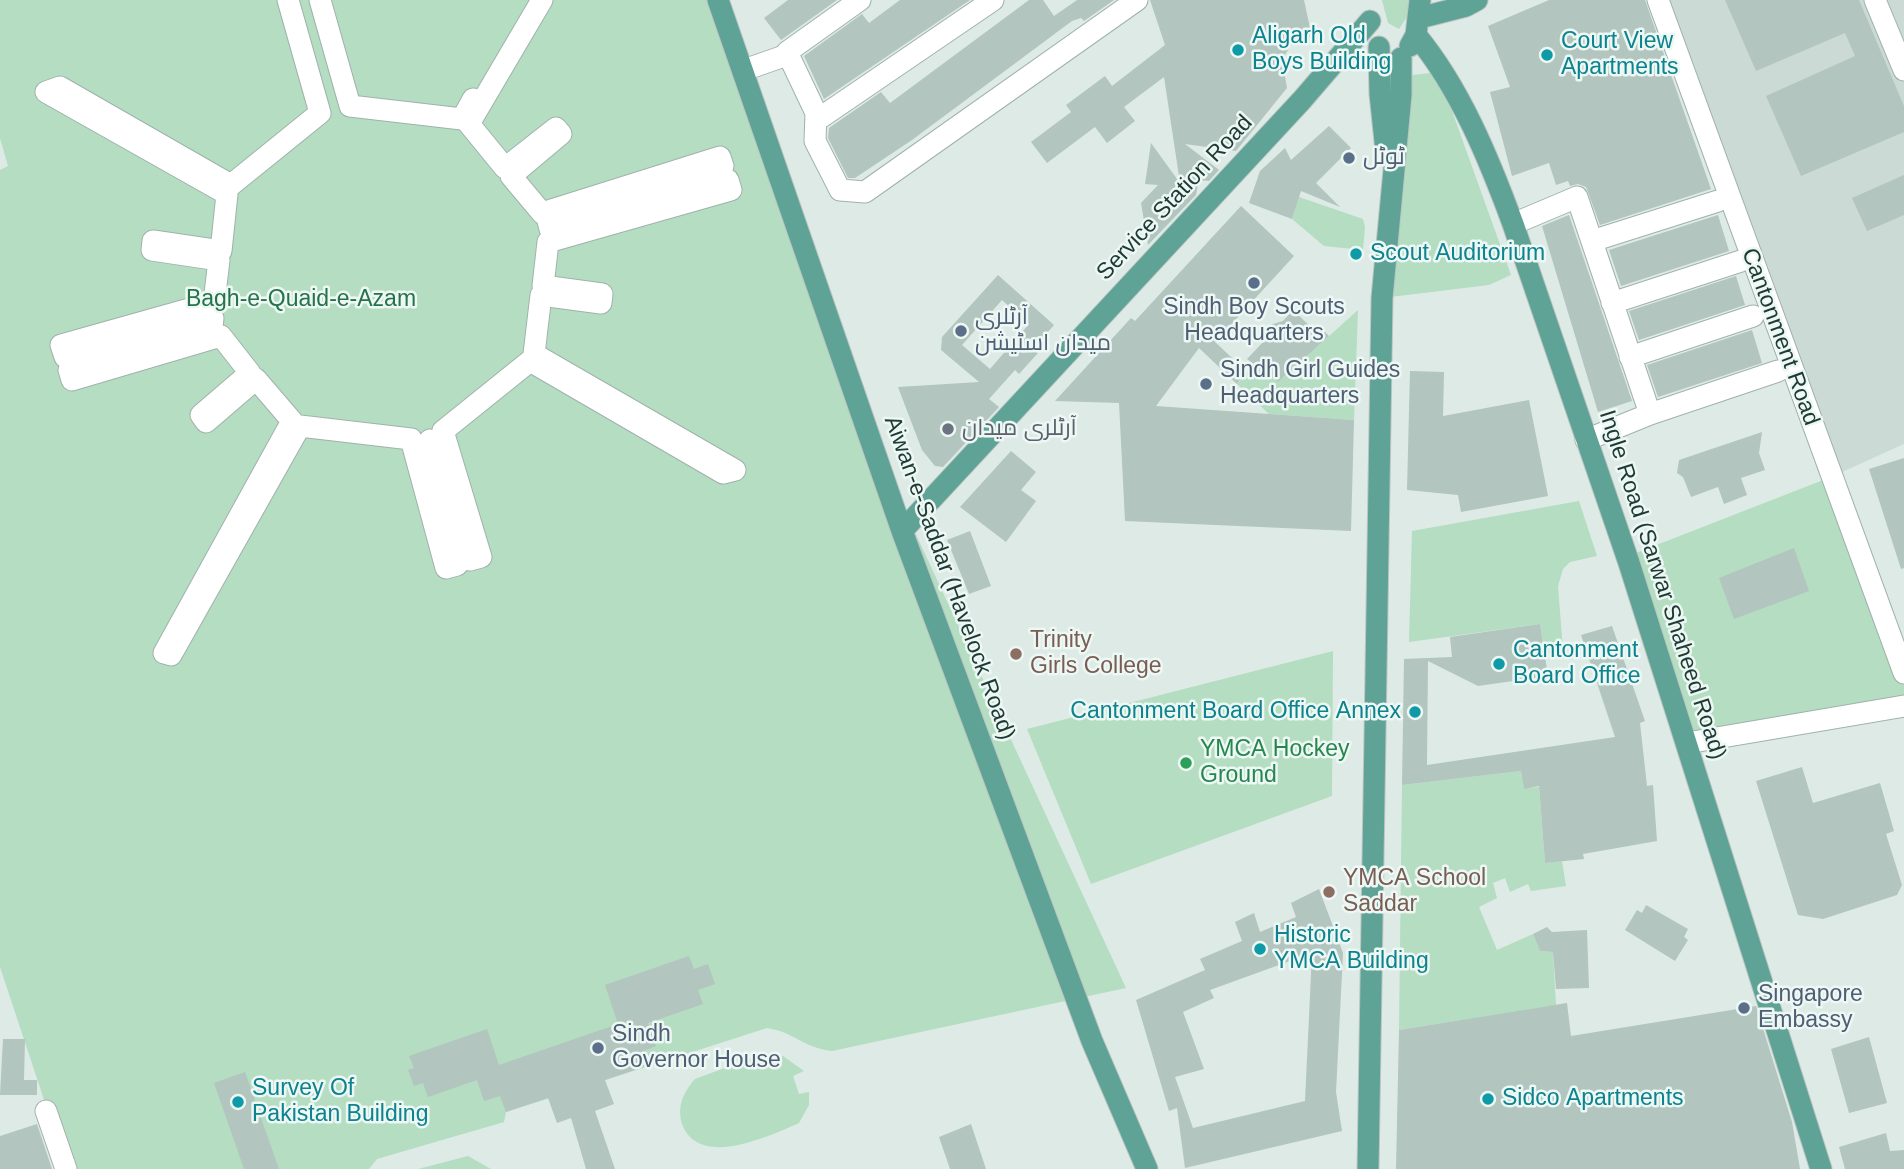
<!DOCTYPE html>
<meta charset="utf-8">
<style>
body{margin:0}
canvas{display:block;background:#ddeae5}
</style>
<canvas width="1904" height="1169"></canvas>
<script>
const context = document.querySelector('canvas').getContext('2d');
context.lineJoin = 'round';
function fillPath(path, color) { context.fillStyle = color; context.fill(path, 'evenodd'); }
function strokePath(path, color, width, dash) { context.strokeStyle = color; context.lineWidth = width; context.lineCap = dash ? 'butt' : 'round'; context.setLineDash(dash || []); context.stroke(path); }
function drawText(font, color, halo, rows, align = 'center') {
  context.font = font + ' Helvetica,Cairo,sans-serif'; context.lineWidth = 5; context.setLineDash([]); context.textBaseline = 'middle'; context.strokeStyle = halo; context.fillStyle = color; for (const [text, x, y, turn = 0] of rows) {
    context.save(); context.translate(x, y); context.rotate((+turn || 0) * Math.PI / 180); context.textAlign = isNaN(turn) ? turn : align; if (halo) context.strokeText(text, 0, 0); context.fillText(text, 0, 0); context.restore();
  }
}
const built = new Path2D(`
 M1658,0h246v444l-73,33z`);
const green = new Path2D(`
 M0,0h715l149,422 262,566 -294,63c-28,-3 -38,-19 -65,-23l-261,84 -2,10 -127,37 -8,10h-302l-67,-202v-797l8,-4 -8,-28z
 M1382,0h27l-2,17 -8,12 -11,-6z
 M1438,72l73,203 -22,10 -107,13 6,-220z
 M1299,197l64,22 2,8 -2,23 -39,-4 -32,-27z
 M1358,310l-4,110 -85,-6 -32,-30 17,-20 24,18z
 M1831,477l73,195v34l-217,37 -69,-183z
 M1579,501l18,55 -27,6 -7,7 -5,17 5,64 -18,4 -5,-30 -131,18 3,-111z
 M1333,651l-1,145 -241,88 -64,-155z
 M1521,771l3,17 15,-1 6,76 17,-2 4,25 -35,5 -3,-7 -18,8 -5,-14 -12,5 4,15 -18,9 18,43 36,-16 7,17 13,1 3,53 -157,25 3,-245z
 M762,1054l21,2 21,15 -11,5 6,18 10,-2v13l-10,18c-32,14 -100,46 -117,1 -5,-18 1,-31 13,-45z
 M468,1156l23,13h-73z`);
const building = new Path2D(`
 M788,0h49l-56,40 -17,-22z
 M900,0h70l-146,99 -20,-43 58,-42 7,9z
 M1029,0h14l11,16 23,-16h37l-30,21 -3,-3 -9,3 -160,119 -57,38h-7l-20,-40 1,-10 52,-36 9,11z
 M1150,0h154l8,37 -18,3 -12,20 5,28 -51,63 -51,-7 34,26 -10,11 -10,-1 -3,15 -48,50 -7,-42 17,-18 -13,-1 6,-41 29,40 -16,-106 -40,30 11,14 -28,22 -12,-16 -48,36 -16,-21 40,-30 -5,-7 39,-29 7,10 53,-41z
 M1549,0h96l66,189 -111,36 -14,-38 -8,-3 -8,2 -2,-5 -12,4 -7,-22 -37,13 -22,-84 20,-5 -22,-61z
 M1725,0h134l45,106v26l-103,44 -35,-80 89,-40 -10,-23 -89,38z
 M1329,126l22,22 -35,35 24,24 -39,-16 -9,28 -43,-16 11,-32 25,-23 6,12z
 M1904,175v40l-37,16 -15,-33z
 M1241,206l53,50 -79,86 31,29 -9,13 -38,-36 -43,58 198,14 -3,111 -226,-10 -6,-118 -64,-2 76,-83 4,3z
 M1569,215l63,186 -34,11 -56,-186z
 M1718,215l11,36 -108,35 -12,-36z
 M998,275l56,50 -21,24 5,4 -19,21 -4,-4 -26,29 10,8 -56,60 -8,-1 -13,-16 -24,-63 81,-5 -38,-32 1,-13zM1002,300l27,24 -39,45 -28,-24z
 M1736,276l9,29 -106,35 -10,-29z
 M1293,310l22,21 4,-5 10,10 -51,46 -31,-23 19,-20 4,-14 13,-4z
 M1752,330l10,33 -104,34 -11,-32z
 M1410,371l34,1 -1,44 86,-16 19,96 -87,16 -3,-17 -51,-5z
 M1762,432l-3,21 6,17 -24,8 6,17 -23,9 -6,-17 -27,10 -8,-20 -6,-4 2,-13z
 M1011,451l25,21 -15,18 15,11 -30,41 -46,-35z
 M1904,458v110l-3,1 -32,-100z
 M970,531l21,55 -22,8 -22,-54z
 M1794,548l15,43 -75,28 -15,-41z
 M1540,624l8,52 -70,10 -50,-25 -1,104 188,-28 -34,-102 31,-9 33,95 -5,2 7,63 6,-1 4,56 -74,13 1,5 -39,4 -6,-77 -15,3 -3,-18 -119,14 2,-126 48,-2 -2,-20z
 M1802,767l11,36 67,-20 14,48 -8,3 16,51 -5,10 -74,24 -25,-4 -42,-134z
 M1319,889l24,64 -7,139 6,39 -157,37 -8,-60 -8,3 -33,-111 69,-30 -5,-11 42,-18 -7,-19 19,-9 6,19 36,-15 -5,-14zM1312,953l-7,148 -112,27 -18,-51 29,-8 -21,-57 31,-14 -4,-8z
 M1646,905l42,24 -4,8 4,3 -13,21 -50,-31 12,-20 5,3z
 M1547,927l5,5 35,-2 2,58 -33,1 -3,-37 -13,-1 -7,-17z
 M689,956l5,13 14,-5 7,20 -17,6 5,14 -55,19 8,23 -12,5 5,14 -44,15 9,24 -19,7 20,58h-29l-15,-51 -14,5 -9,-25 -42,14 -6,-16 -16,5 -7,-21 -49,17 -5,-14 -9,3 -6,-16 6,-2 -5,-12 78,-27 12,36 119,-41 -13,-39z
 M1567,1003l4,33 185,-30 36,116 8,47h-404l3,-139z
 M1869,1037l18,66 -38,10 -18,-64z
 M3,1039h22l-1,41h13v15h-37z
 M245,1072l17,49 17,48h-35l-30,-86z
 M37,1124l15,45h-52v-33z
 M971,1124l15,45h-36l-11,-32z
 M1886,1133l4,18 14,-1v19h-59l-6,-22z`);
const minor = new Path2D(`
 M288,0l32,113 -89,72 -171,-98 -14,5 181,102 -6,57 -68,-10 -1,9 67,10 -5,42 -153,43 4,12 141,-42 7,3 -1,9 -3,3 -140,40 3,10 149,-44 29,37 -49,42 5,7 50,-43 36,42 -128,232 7,2 129,-229 111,13 35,129 11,-3 -34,-117 7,-8 8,5 32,115 11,-3 -38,-126 87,-70 193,112 12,-3 -201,-116 7,-59 60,8 1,-9 -59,-8 5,-44 183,-52 -3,-10 -169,52 -9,-3 -2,-8 3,-3 172,-52 -3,-9 -178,56 -31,-37 50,-42 -5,-6 -51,40 -36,-44 73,-124
 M320,0l30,106 112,13 11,-20
 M860,0l-73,52 29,61 -1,28 25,49 25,2 272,-192
 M1658,0l246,673
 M1875,0l29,70
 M744,70l43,-15
 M817,120l176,-120
 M1513,224l64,-27 73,217 -64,26
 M1592,241l126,-40
 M1612,303l129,-42
 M1630,357l123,-41
 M1650,414l128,-43
 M1687,743l217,-37
 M46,1111l20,58`);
const major = new Path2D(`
 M718,0l184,531 190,510 55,128
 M1419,18l47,-12 11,-6
 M1416,35c44,53 73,124 97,189l116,339 192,606
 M1410,46l6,-11 4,-35
 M1379,47l1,47 6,57
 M902,531l400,-431 68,-79
 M1368,1169l14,-871 19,-203v-37`);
const markers = [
 [1238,50,7,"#0f9aa8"],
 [1547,55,7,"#0f9aa8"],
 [1349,158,7,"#5c6f8a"],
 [1356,254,7,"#0f9aa8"],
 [1254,283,7,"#5c6f8a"],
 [961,331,7,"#5c6f8a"],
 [1206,384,7,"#5c6f8a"],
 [948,429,7,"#6b7280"],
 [1016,654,7,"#8d6e63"],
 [1499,664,7,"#0f9aa8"],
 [1415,712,7,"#0f9aa8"],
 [1186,763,7,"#2e9e5b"],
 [1329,892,7,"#8d6e63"],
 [1260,949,7,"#0f9aa8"],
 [1744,1008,7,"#5c6f8a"],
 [598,1048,7,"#5c6f8a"],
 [1488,1099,7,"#0f9aa8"],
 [238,1102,7,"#0f9aa8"]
];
const cultureNames = [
 ["Aligarh Old",1252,37],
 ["Boys Building",1252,63],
 ["Court View",1561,42],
 ["Apartments",1561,68],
 ["Scout Auditorium",1370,254],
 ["Cantonment",1513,651],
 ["Board Office",1513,677],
 ["Cantonment Board Office Annex",1401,712,"right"],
 ["Historic",1274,936],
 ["YMCA Building",1274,962],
 ["Survey Of",252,1089],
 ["Pakistan Building",252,1115],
 ["Sidco Apartments",1502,1099]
];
const serviceNames = [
 ["ٹوٹل",1363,158],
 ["Sindh Boy Scouts",1254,308,"center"],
 ["Headquarters",1254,334,"center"],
 ["آرٹلری",975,318],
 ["میدان اسٹیشن",975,344],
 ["Sindh Girl Guides",1220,371],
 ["Headquarters",1220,397],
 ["Singapore",1758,995],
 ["Embassy",1758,1021],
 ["Sindh",612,1035],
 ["Governor House",612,1061]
];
const streetNames = [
 ["Service Station Road",1175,198,-47],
 ["Cantonment Road",1780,337,70],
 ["Aiwan-e-Saddar (Havelock Road)",949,578,70],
 ["Ingle Road (Sarwar Shaheed Road)",1662,585,72]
];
const parkNames = [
 ["Bagh-e-Quaid-e-Azam",301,300]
];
const worshipNames = [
 ["آرٹلری میدان",962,429]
];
const educationNames = [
 ["Trinity",1030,641],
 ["Girls College",1030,667],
 ["YMCA School",1343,879],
 ["Saddar",1343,905]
];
const leisureNames = [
 ["YMCA Hockey",1200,750],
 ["Ground",1200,776]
];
fillPath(built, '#cbdad4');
fillPath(green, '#b4ddc2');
fillPath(building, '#b2c5be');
strokePath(minor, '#a0b2ac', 23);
strokePath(major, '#bcc4c2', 23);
strokePath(minor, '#fff', 21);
strokePath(major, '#5ea396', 21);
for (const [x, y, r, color] of markers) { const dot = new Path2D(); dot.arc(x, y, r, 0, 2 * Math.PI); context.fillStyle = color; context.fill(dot); strokePath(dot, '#edf7f3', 2.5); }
drawText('23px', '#0d838f', '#edf7f3', cultureNames, 'left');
drawText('23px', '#4e5e75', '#edf7f3', serviceNames, 'left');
drawText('23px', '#1e3a34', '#edf7f3', streetNames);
drawText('23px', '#26734a', '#edf7f3', parkNames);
drawText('23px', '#5b616d', '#edf7f3', worshipNames, 'left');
drawText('23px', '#785e54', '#edf7f3', educationNames, 'left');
drawText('23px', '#27864d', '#edf7f3', leisureNames, 'left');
</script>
